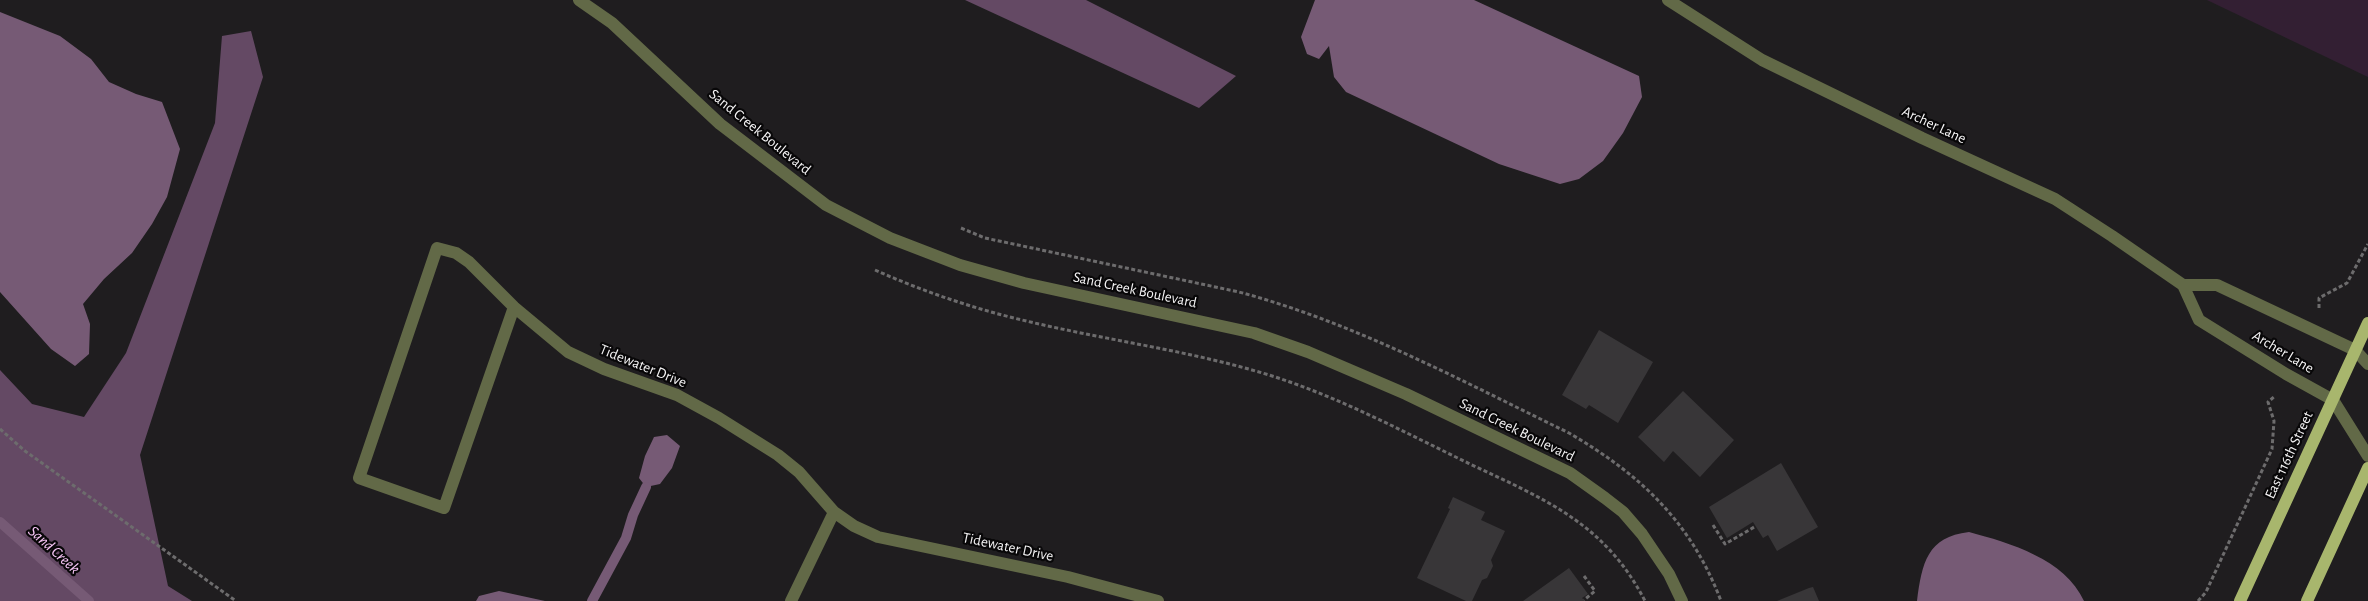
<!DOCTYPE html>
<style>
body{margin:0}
canvas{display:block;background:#1f1d1f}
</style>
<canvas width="2368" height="601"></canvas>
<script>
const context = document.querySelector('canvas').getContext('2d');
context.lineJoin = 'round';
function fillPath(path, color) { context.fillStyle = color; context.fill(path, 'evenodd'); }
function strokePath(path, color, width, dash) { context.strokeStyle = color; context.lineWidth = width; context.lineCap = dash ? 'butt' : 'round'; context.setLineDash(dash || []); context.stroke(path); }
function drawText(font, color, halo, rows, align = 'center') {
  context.font = font + ' "Alegreya Sans",sans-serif'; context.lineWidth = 4.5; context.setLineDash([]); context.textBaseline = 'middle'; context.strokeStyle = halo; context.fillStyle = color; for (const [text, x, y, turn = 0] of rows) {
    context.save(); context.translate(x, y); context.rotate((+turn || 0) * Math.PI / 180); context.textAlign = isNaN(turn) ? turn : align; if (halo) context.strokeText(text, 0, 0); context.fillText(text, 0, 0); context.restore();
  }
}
const green = new Path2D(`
 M2207,0h161v77z`);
const forest = new Path2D(`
 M965,0h121l150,76 -37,32z
 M251,31l12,46 -123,378 28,131 24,15h-192v-231l32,34 52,13 42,-64 89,-230 7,-87z`);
const water = new Path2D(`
 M1315,0h159l165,76 3,21 -19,36 -20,28 -24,18 -19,5 -61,-20 -153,-72 -12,-15 -5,-31 -10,13 -12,-5 -6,-17z
 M0,12l60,24 31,23 18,23 27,12 26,8 18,47 -13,48 -15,27 -20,29 -28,26 -21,25 7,20 -1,30 -14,12 -24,-17 -51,-57z
 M667,435l13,11 -8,22 -12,16 -14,3 -7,-9 6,-22 9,-19z
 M1969,532c41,11 96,27 115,69h-167c5,-38 10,-64 52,-69z
 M499,591l46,10h-69l3,-5z`);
const stream = new Path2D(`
 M0,522l89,79
 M592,601l34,-63 7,-23 13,-28`);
const building = new Path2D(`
 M1599,330l54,32 -35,61 -29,-18 -3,4 -24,-14z
 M1683,391l51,49 -34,37 -27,-26 -9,11 -26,-25z
 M1781,463l37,64 -41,24 -9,-16 -5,3 -10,-16 -26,16 -18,-31z
 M1453,497l32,15 -4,8 24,11 -14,29 2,6 -6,12 -5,2 -10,21h-6l-49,-23 33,-69 -2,-1z
 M1569,568l19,26 -6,4 3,3h-62z
 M1813,587l6,14h-42l32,-13z`);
const path = new Path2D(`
 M961,228l24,10 254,54c116,31 223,89 330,141 72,42 122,89 152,168
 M875,270c47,21 97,38 147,50 82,20 166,30 247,55 70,22 135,57 201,89 74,35 135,59 175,137
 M2319,308v-10l28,-15 21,-39
 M0,429l25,22 211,150
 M1713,525l12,19 31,-18
 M1584,576l11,15 -11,9
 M2198,601l8,-9 66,-143 2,-28 -6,-19 7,-6`);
const minor = new Path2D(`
 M579,0l33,23 108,101 106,81 64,33 70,27 64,18 230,50 54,19 98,42 164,79 35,25 18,14 19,22 27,40 13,27
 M1668,0l94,60 160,78 133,61 57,37 71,49 16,35 87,54 47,26 35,56
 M2183,285h34l138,65 13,14
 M514,307l-70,201 -85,-30 78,-230 19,5 13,9 45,45 54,45 36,17 73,26 42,23 59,37 21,17 35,40 20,14 24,11 190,40 90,24
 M791,601l43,-89`);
const primary = new Path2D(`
 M2240,601l128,-278
 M2307,601l61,-133`);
const streetNames = [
 ["Archer Lane",1934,125,25],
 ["Sand Creek Boulevard",760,132,39],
 ["Sand Creek Boulevard",1135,290,12],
 ["Archer Lane",2283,352,31],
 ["Tidewater Drive",643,366,22],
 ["Sand Creek Boulevard",1517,430,26],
 ["East 116th Street",2289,455,-65],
 ["Tidewater Drive",1008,547,12]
];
const waterNames = [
 ["Sand Creek",54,550,42]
];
fillPath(green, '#331f33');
fillPath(forest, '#644964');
fillPath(water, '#765a75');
strokePath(stream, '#765a75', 10);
fillPath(building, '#383638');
strokePath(path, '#6d6c6d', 3, [4, 2.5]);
strokePath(minor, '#626947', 12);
strokePath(primary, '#a8b66d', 12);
drawText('15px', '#f5f4f5', '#080708', streetNames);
drawText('italic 16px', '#f7c5f6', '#080708', waterNames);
</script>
